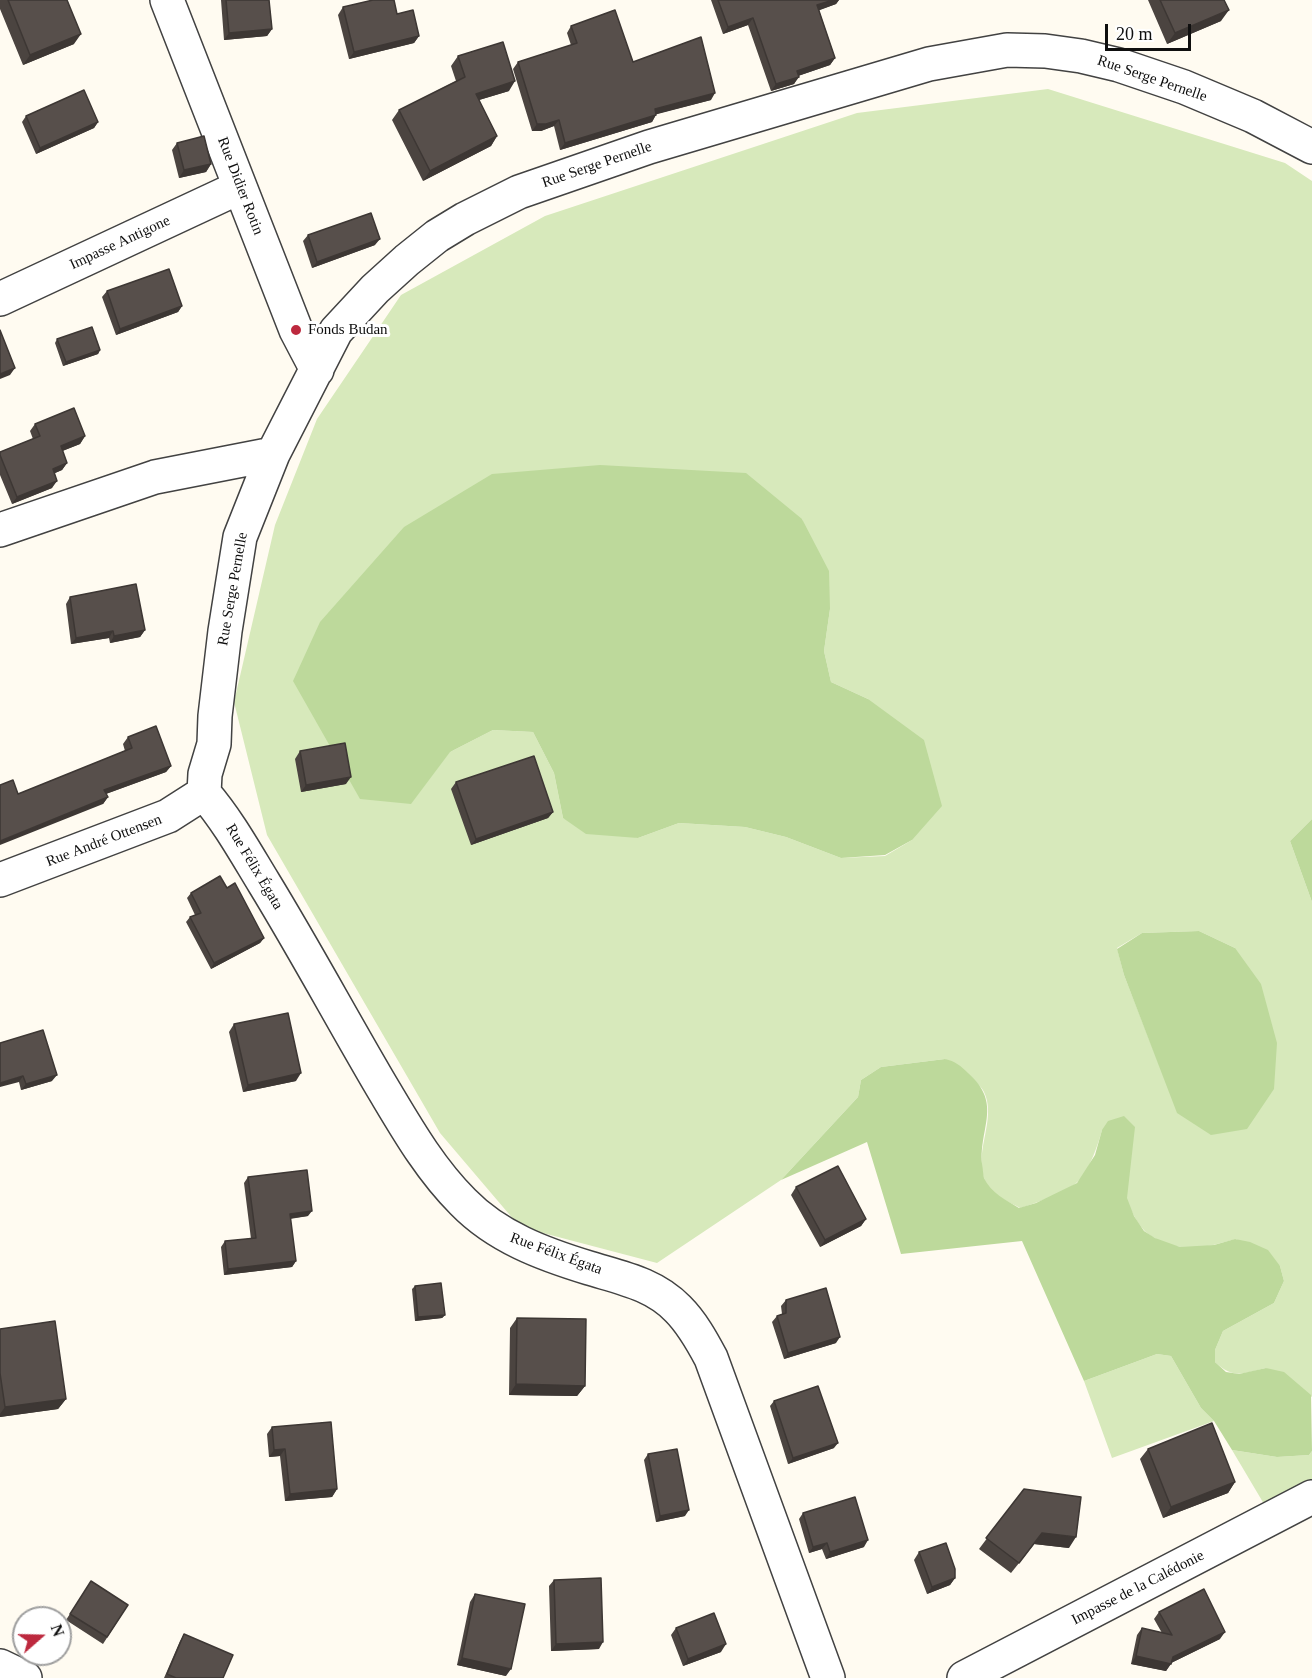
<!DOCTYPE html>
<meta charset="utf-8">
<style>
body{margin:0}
#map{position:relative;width:1312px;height:1678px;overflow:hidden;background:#fffbf1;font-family:Georgia,serif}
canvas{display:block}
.north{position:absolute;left:12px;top:1606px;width:60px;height:60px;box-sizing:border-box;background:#fff;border:2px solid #9f9f9f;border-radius:50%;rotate:70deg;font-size:16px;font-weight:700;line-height:24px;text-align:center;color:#0f0f0f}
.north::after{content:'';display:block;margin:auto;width:21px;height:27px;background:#bd293e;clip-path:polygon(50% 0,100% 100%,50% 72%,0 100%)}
.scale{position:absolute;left:1105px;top:24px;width:86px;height:27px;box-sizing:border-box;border:3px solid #0f0f0f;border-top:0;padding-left:8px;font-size:18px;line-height:21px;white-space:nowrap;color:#0f0f0f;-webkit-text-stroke:4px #fff;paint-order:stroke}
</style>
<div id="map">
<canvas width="1312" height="1678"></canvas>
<div class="north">N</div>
<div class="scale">20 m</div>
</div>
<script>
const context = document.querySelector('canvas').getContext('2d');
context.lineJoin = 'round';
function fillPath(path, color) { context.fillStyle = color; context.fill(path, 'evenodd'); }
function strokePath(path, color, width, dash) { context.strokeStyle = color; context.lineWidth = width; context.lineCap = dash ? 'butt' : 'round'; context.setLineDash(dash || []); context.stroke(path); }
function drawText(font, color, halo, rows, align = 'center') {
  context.font = font + ' Georgia,serif'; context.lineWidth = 6; context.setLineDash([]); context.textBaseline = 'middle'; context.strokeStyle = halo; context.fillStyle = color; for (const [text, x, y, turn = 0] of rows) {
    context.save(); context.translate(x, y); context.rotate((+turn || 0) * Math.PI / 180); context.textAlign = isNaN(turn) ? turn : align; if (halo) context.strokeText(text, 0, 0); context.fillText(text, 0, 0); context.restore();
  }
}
const green = new Path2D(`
 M1048,89l237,74 27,18v638l-22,22 22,61v495l-46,-29c-23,5 -32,12 -51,-6v-12l8,-19 51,-28 10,-22 -4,-15 -44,-27c-18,5 -38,11 -56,8 -11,-2 -30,-9 -37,-18 -17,-19 -32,-73 -41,-99 -4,15 -14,45 -27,54 -14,10 -38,19 -55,24 -9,-5 -21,-10 -28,-17 -26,-30 7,-68 -8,-99 -4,-10 -30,-25 -39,-33l-64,8 -20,13 -3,17 -77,83 -124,83 -137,-36 -80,-94 -173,-298 -33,-133 41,-177 42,-106 84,-124 144,-79 312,-103zM802,519l28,90 -6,42 7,31 37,17 44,141 -27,16 -44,2 -55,-21 -41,-10 -66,-4 -41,15 -75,-20 -9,-45 -21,-41 -40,-2 -43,22zM1199,931l36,17 -57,165 -54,-138 -7,-27 25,-15z
 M1157,1354l14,2 30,52 13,13 -102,37 -28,-77z
 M1232,1450l45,7 32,-2 3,-4v28l-48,25z`);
const forest = new Path2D(`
 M600,465l146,8 56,46 27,52 1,38 -6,42 7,31 37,17 56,41 18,66 -30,34 -27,15 -44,3 -55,-21 -41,-10 -66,-4 -41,15 -52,-4 -23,-16 -9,-45 -21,-41 -40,-2 -43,22 -39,52 -51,-5 -67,-118 27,-59 84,-95 88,-53z
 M1312,819v83l-22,-61z
 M1199,931l36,17 26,36 16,59 -3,46 -27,40 -36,6 -34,-22 -53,-138 -7,-26 25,-16z
 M945,1059c10,2 16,7 23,14 35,31 11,54 14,91 1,5 1,10 2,14 7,15 22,22 35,30l17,-5 41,-20 18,-28 7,-25 6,-9 16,-5 11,11 -8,71 7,18 10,15 11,7 25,9 34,-2 21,-6 15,3 18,8 12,16 4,15 -10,22 -51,28 -8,19v12l11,10 13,2 27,-6 18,4 27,23 1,56 -3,4 -32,2 -45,-7 -18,-29 -13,-13 -30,-52 -14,-2 -73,27 -62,-140 -121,13 -34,-112 -86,38 77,-83 3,-17 20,-13z`);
const minor = new Path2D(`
 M167,0l129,330 21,40
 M0,299l240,-112
 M0,530l155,-53 118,-23
 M0,880l168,-64 36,-23
 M0,1666l25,12
 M828,1678l-117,-320c-9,-17 -19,-35 -33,-49 -24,-25 -56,-31 -89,-41 -46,-14 -92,-31 -126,-66 -34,-34 -57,-75 -81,-115 -40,-68 -77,-137 -118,-204 -19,-31 -36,-62 -60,-90l1,-19 9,-30 1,-28 10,-85 15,-94 33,-83 63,-123 39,-42 32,-29 30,-24 28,-17 54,-27 130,-45 280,-83 78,-14 38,1 36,5 38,9 65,22 69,29 59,31
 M964,1678l348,-181`);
const wall = new Path2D(`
 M0,0h67l7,44 -51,21 -23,-56z
 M221,0h48l3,29 -5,7 -43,4z
 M711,0h128l-3,4 -17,6 16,48 -5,7 -32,11 -4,8 -23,7 -23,-66 -25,9z
 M1148,0h76l-3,21 -54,23z
 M343,7l54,7 22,22 -5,7 -65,16 -11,-44z
 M571,26l62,36 78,38 -55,14 -4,8 -92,28 -6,-24 -13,5h-9l-19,-62 5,-7 53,-17 -4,-12z
 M458,56l51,35 -30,9 18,36 -6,10 -68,35 -31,-61 7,-10 57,-29 -5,-15z
 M26,116l72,6 -4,6 -58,26 -14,-32z
 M177,143l34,21 -5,8 -27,6 -7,-28z
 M308,235l67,10 -63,23 -9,-27z
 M107,291l75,15 -4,6 -62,23 -14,-38z
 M57,339l43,11 -2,4 -35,12 -8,-23z
 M35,424l50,12 -5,8 -18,7 5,12 -5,7 -7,3 -3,15 -40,16 -12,-29v-23l33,-13 -3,-8z
 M70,597l75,33 -5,7 -30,6 -1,-5 -38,6 -5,-40z
 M128,737l43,29 -5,6 -60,22 2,3 -5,7 -85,-10 107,-43 -2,-7z
 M300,751l46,33 -45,8 -6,-33z
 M456,782l97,30 -5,6 -77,27 -20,-56z
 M227,888l37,50 -4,5 -49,26 -25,-47 4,-5 5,-2 -8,-17 4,-5z
 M234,1024l62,57 -53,11 -14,-60z
 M0,1043l52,38 -31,9 -2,-8z
 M248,1177l60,39 -18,3 6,42 -4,6 -68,8 -3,-28 4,-6 26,-2 -7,-56z
 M796,1187l70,32 -5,7 -41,21 -29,-52z
 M415,1286l30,29 -3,3 -27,3 -3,-32z
 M786,1300l50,43 -52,16 -12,-37 5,-6 5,-2 -1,-8z
 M517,1318l68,68 -8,10 -68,-1 1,-67z
 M0,1329l66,70 -8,10 -58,8z
 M774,1401l60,47 -46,16 -18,-58z
 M272,1427l65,62 -5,8 -47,4 -5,-45 -11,1 -2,-23z
 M1148,1449l87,33 -7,11 -65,25 -23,-59z
 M648,1454l37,62 -29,6 -12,-62z
 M1024,1489l45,59 -35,-4 -23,29 -32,-24z
 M803,1513l61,34 -38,12 -4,-10 -13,4 -10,-34z
 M919,1552l36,26 -5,7 -23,9 -13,-34z
 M554,1580l45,69 -48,2 -2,-65z
 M91,1581l37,24 -25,39 -37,-24z
 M475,1594l31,82 -49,-11 13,-63z
 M1159,1612l61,27 -49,24 -5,8 -35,-7 6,-29 5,-7 20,5 -8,-14z
 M676,1628l45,24 -38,14 -12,-31z
 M184,1634l39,44h-59l16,-37z`);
const shadedWall = new Path2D(`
 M833,0h6l-3,4 -24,9 5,-8z
 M1229,10l-8,11 -54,23 8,-11z
 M753,18l-5,7 -25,9 5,-7z
 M272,29l-5,7 -43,4 5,-7z
 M81,34l-7,10 -51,21 7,-10z
 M419,36l-5,7 -65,16 5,-7z
 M835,58l-5,7 -38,13 5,-7z
 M799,77l-5,7 -23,7 5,-7z
 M515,81l-6,10 -40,12 7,-9z
 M715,93l-4,7 -61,16 5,-7z
 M656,115l-4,7 -92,28 5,-7z
 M559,120l-5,6 -13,5h-9l5,-7z
 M98,122l-4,6 -58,26 4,-6z
 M497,136l-6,10 -68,35 7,-10z
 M211,164l-5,8 -27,6 5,-8z
 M380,239l-5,6 -63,23 5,-6z
 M182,306l-4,6 -62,23 4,-6z
 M100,350l-2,4 -35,12 3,-4z
 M15,368l-5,7 -10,4v-5z
 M85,436l-5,8 -25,10 6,-8z
 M67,463l-5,7 -14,6 5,-7z
 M57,481l-5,7 -40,16 5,-7z
 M145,630l-5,7 -30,6 4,-7z
 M113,631l-4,7 -38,6 5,-6z
 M171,766l-5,6 -66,24 4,-6z
 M351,777l-5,7 -45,8 5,-7z
 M108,797l-5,7 -103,41v-4z
 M553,812l-5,6 -77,27 5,-6z
 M264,938l-4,5 -49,26 3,-6z
 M301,1073l-5,8 -53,11 5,-7z
 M57,1075l-5,6 -31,9 5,-6z
 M23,1076l-4,6 -19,5v-4z
 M312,1211l-4,5 -22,3 4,-5z
 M866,1219l-5,7 -41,21 5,-7z
 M296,1261l-4,6 -68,8 4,-6z
 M445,1315l-3,3 -27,3 3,-4z
 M840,1337l-4,6 -52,16 4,-6z
 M516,1384l69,2 -8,10 -68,-1z
 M66,1399l-8,10 -58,8v-3l5,-7z
 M838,1443l-4,5 -46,16 5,-6z
 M285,1449l-5,7 -11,1 5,-7z
 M1235,1482l-7,11 -65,25 8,-11z
 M337,1489l-5,8 -47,4 5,-7z
 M689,1510l-4,6 -29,6 4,-6z
 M1042,1533l34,4 -7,11 -35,-4 -23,29z
 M868,1540l-4,7 -38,12 4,-7z
 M827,1543l-5,6 -13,4 4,-6z
 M955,1578l-5,7 -23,9 5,-7z
 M1225,1632l-5,7 -51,25h2l-5,7 -35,-7 5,-8 37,1z
 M603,1642l-4,7 -48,2 5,-7z
 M726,1644l-5,8 -38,14 5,-7z
 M462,1658l49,11 -5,7 -49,-11z`);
const building = new Path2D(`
 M8,0h59l14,34 -51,21z
 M226,0h43l3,29 -43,4z
 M373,0h21l3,14 16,-4 6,26 -65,16 -11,-45z
 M718,0h115l-16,5 18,53 -38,13 2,6 -23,7 -23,-66 -25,9z
 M1160,0h64l5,10 -54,23z
 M615,10l18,52 68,-25 14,56 -60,16 1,6 -91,28 -6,-23 -13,4h-9l-19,-62 59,-19 -6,-17z
 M503,42l12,39 -39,13 21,42 -67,35 -31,-61 66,-33 -7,-21z
 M84,90l14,32 -58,26 -14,-32z
 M204,136l7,28 -27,6 -7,-27z
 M371,213l9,26 -63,23 -9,-27z
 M169,269l13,37 -62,23 -13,-38z
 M92,327l8,23 -34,12 -9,-23z
 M0,330l15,38 -15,6z
 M74,408l11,28 -24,10 6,17 -14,6 4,12 -40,16 -17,-42v-3l40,-16 -5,-12z
 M136,584l9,46 -31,6 -1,-5 -37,7 -6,-41z
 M156,726l15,40 -67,24 4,7 -108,44v-56l13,-5 5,14 114,-46 -4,-11z
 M345,743l6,34 -45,8 -6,-34z
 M534,756l19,56 -77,27 -20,-57z
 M220,876l7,12 8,-5 29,55 -50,25 -24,-46 11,-4 -10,-20z
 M288,1013l13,60 -53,12 -14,-61z
 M43,1030l14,45 -31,9 -3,-8 -23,7v-40z
 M838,1166l28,53 -41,21 -29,-53z
 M307,1170l5,41 -22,3 6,47 -68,8 -3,-28 31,-3 -8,-61z
 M441,1283l4,32 -27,2 -3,-31z
 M826,1288l14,49 -52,16 -11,-37 9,-3v-13z
 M517,1318l69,1 -1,67 -69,-2z
 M55,1321l11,78 -61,8 -5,-34v-44z
 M818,1386l20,57 -45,15 -19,-57z
 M331,1422l6,67 -47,5 -5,-45 -11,1 -2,-23z
 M1212,1423l23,59 -64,25 -23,-58z
 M677,1449l12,61 -29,6 -12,-62z
 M1024,1489l57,8 -5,40 -34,-4 -23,30 -33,-25z
 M855,1497l13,43 -38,12 -3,-9 -14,4 -10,-34z
 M946,1543l9,26v9l-23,9 -13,-35z
 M601,1578l2,64 -47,2 -2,-64z
 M91,1581l37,24 -21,32 -37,-23z
 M1204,1589l21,43 -52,25 -2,7 -35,-8 6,-28 30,7 -13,-23z
 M475,1594l50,10 -14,65 -49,-11z
 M714,1613l12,31 -38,15 -12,-31z
 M184,1634l49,21 -10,23h-47l-9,-4z`);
const markers = [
 [296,330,6,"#bd293e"]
];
const streetNames = [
 ["Rue Serge Pernelle",1152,79,19],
 ["Rue Serge Pernelle",597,165,-19],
 ["Rue Didier Rotin",240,186,69],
 ["Impasse Antigone",120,243,-25],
 ["Rue Serge Pernelle",233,589,-80],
 ["Rue André Ottensen",104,841,-21],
 ["Rue Félix Égata",254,867,59],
 ["Rue Félix Égata",556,1254,20],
 ["Impasse de la Calédonie",1138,1588,-27]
];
const poiNames = [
 ["Fonds Budan",308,330]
];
fillPath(green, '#d7e9bb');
fillPath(forest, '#bdd99b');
strokePath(minor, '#424242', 36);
strokePath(minor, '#fff', 33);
fillPath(wall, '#4b4440');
fillPath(shadedWall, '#3d3734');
fillPath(building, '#574f4b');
strokePath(building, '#3d3734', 1.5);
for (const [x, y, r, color] of markers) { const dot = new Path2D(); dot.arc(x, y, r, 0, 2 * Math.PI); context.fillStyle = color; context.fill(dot); strokePath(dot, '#fff', 2); }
drawText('15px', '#0f0f0f', '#fff', streetNames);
drawText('15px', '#0f0f0f', '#fff', poiNames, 'left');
</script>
